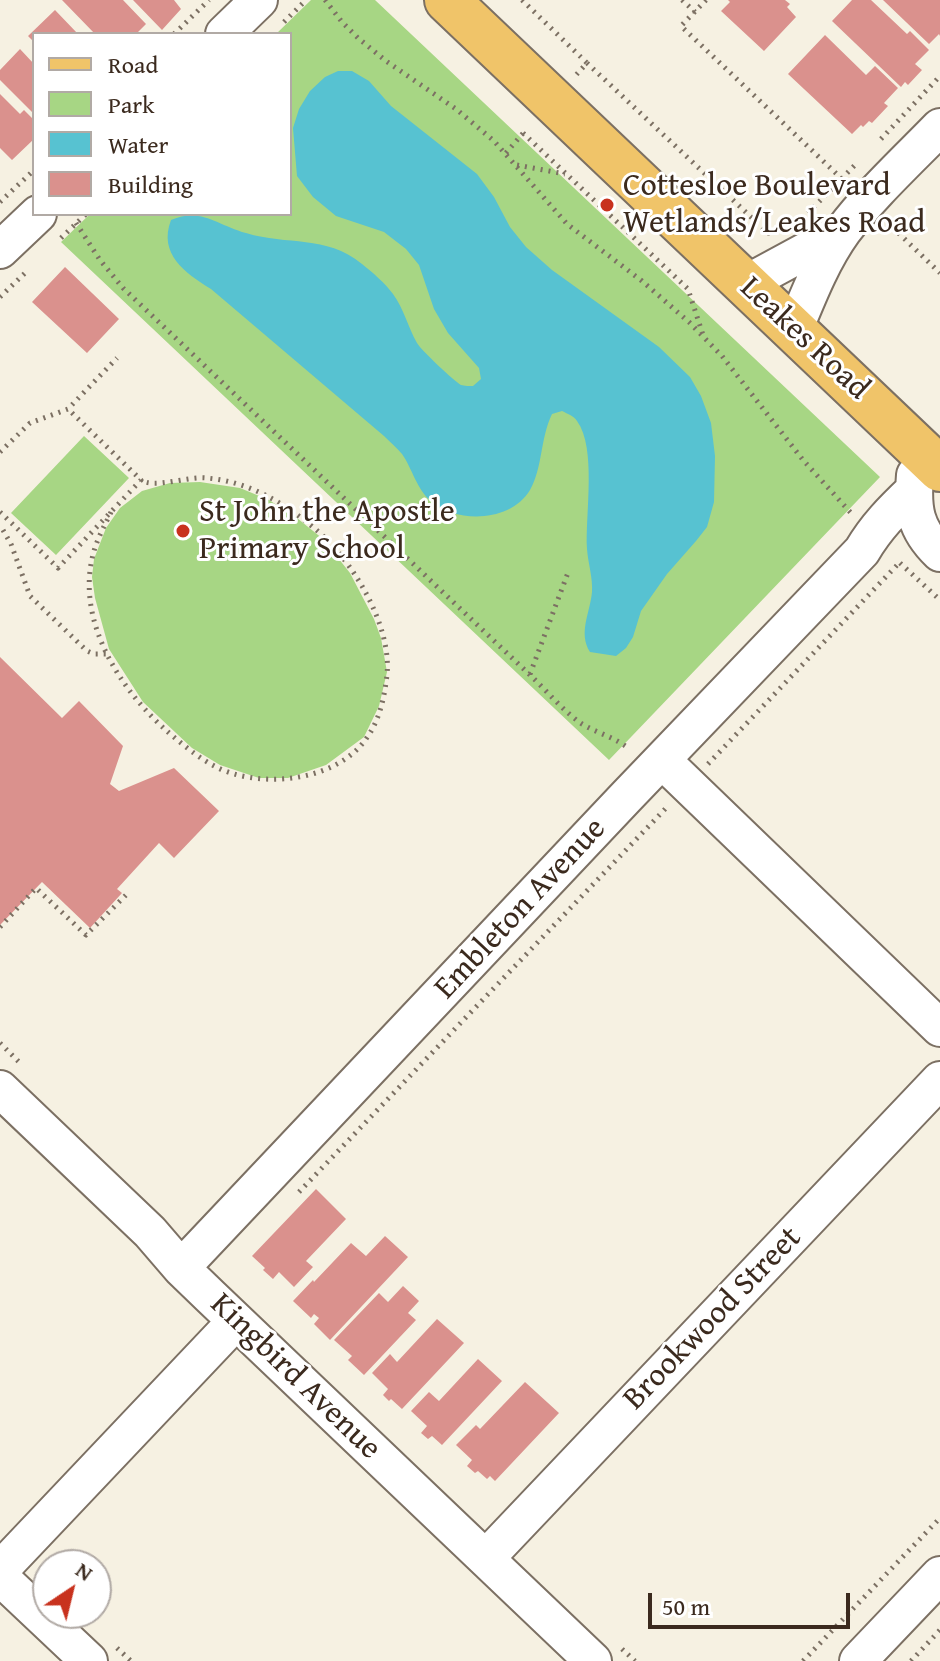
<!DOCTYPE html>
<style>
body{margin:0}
#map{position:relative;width:940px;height:1661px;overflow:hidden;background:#f6f1e2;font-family:"Gentium Book Plus",serif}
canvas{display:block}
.legend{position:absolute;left:32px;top:32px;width:260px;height:184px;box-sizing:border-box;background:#fff;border:2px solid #b1aaa5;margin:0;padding:10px 14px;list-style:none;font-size:24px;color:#3b2a1e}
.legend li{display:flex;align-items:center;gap:16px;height:40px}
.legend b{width:40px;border:2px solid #b1aaa5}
.north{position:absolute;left:32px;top:1549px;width:80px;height:80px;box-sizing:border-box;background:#fff;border:2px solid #b1aaa5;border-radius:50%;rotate:35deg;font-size:22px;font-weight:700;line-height:32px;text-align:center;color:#3b2a1e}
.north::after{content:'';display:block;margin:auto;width:28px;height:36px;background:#c8321e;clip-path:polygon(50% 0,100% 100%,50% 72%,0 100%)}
.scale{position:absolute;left:648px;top:1593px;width:202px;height:36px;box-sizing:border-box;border:4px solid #3b2a1e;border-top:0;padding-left:10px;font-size:24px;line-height:28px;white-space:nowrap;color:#3b2a1e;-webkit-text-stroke:6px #fff;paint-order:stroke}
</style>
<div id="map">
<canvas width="940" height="1661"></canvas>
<ul class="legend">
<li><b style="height:10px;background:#f0c469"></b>Road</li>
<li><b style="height:22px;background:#a7d684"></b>Park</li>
<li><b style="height:22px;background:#57c2d1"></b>Water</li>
<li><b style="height:22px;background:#da918d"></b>Building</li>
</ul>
<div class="north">N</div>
<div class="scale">50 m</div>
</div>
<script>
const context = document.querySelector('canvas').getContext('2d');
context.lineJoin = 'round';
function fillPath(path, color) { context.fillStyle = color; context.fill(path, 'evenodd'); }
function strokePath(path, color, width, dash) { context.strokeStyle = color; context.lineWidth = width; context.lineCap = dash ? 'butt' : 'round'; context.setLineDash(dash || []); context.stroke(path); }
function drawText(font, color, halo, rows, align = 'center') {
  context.font = font + ' "Gentium Book Plus",serif'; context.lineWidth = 6; context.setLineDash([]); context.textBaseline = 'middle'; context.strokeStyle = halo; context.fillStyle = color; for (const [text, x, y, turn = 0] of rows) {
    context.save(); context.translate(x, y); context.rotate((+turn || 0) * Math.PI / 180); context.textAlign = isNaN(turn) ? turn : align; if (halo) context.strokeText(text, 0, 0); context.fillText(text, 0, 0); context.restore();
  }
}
const green = new Path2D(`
 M311,0h64l505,477 -271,283 -548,-518 29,-28h200v-180h-14z
 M84,436l45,42 -73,77 -45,-42z
 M200,482l40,6 29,12 28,18 26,21 27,34 24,46 7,19 6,34 -8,34 -15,31 -38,28 -38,13h-29l-39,-13 -28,-17 -49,-46 -34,-53 -14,-51 -3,-21 2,-18 12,-31 14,-20 22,-17 28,-8z`);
const water = new Path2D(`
 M338,71h14l17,10 22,25 86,68 17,23 16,30 16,20 26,23 107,77 31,30 11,19 10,27 4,33 -1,46 -7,25 -11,14 -29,33 -26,37 -8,26 -7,11 -10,8 -26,-4c-12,-19 0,-39 2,-60 1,-14 -4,-29 -5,-43 -2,-33 10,-101 -10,-128 -3,-5 -9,-7 -15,-10l-10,3c-12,25 -9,53 -22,76 -19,32 -73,34 -99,11 -14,-11 -19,-33 -29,-47 -5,-6 -12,-12 -18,-18l-173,-147c-26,-16 -53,-35 -40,-69 30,-13 46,5 75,13 42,13 79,1 116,31 10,8 23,19 31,30 11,15 15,33 24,49 4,7 37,38 44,42 3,1 9,1 12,1l8,-7 -2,-11 -31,-35 -14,-24 -15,-44 -13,-16 -22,-17 -48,-16 -23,-19 -16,-21 -4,-48 6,-19 11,-18 15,-14z`);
const building = new Path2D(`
 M62,0h61l23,24 -10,10h-41z
 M133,0h41l7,9 -19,21z
 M728,0h57l5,4 -3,3 9,10 -32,34 -43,-40 9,-9z
 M852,0h19l36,34 3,-3 19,19 -14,14 7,6 -14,15 -3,-3 -4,5 -69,-66z
 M883,0h57v36l-1,-2 -10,10z
 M55,10l23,24h-44v8l-6,-6z
 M825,35l41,40 9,-9 23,22 -14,15 4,3 -16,17 -3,-2 -6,6 -2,-2 -9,9 -64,-60z
 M20,49l14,15v50l-34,-34v-10z
 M0,94l20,20 4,-4 10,10v19l-22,21 -12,-12z
 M65,267l54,52 -32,34 -55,-51z
 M0,657l62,61 17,-17 44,45 -13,38 9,7 55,-23 45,43 -45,47 -15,-15 -42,46 5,4 -32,35 -48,-46 -42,43z
 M316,1189l30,30 -40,42 7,6 -19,20 -15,-15 -6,7 -10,-9 2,-2 -13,-12z
 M385,1236l23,21 -78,83 -16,-16 5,-6 -5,-4 -3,4 -18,-17 20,-21 1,2 37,-39 15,13z
 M403,1286l16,15 -11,12 8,7 -52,55 -16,-15 4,-4 -18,-16 45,-47 9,9z
 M437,1319l27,24 -62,66 -11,-10 -2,2 -6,-6 5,-6 -16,-16 18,-19 7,8z
 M478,1359l24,22 -60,64 -10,-9 -4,3 -7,-6 6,-7 -16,-15 18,-19 10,9z
 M525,1382l34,31 -64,68 -5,-5 -3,3 -9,-8 -3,2 -8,-7 5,-6 -16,-15 20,-20 4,4z`);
const path = new Path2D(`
 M325,0l17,22 16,16 28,23 70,48 38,32 73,83 75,57 47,41 33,34 81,104 48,53
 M522,0l65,63 -11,12
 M682,0l13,12
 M706,0l-25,26 160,152
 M284,22l22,-22
 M174,34l35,-34
 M587,63l181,170h3
 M523,133l165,156 15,46
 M881,139l59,-63
 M506,153l18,-21
 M517,165l48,9
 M0,202l34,-32
 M808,213l49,-50
 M891,222l-2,2 51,49
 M76,223l24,37 23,28 407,387c17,16 33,36 52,49 15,9 32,13 46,24
 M61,238l25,-24
 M0,297l25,-24
 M0,452l30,-29 38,-14 49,-51
 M0,512l58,56 83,-88 -73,-71
 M111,512c-6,13 -13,25 -17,39 -20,68 26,139 74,181 20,17 41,35 66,42 42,12 100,4 129,-31 16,-20 21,-43 24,-68 5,-50 -35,-116 -73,-147 -31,-26 -67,-47 -108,-50 -18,-2 -52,11 -65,2
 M3,530l8,14 19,52 57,55 7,3h12
 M900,563l40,37
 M530,674l39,-104
 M708,764l192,-202
 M0,927l36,-39 50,47 40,-40
 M0,1043l22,22
 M299,1192l369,-386
 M117,1648l14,13
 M622,1649l13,12
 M803,1661l137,-143
 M911,1661l29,-31`);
const minor = new Path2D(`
 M224,34l35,-34
 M0,250l38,-36
 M745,284l96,-52
 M794,330c14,-34 28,-70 49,-99 27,-36 66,-72 97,-104
 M915,475c-3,34 0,54 25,78
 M662,760l278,268
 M0,1089l150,143 31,36 29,28 383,365
 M181,1268l445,-471 236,-246c14,-24 31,-41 51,-60
 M486,1558l454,-478
 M0,1570l236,-249
 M0,1577l89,84
 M858,1661l82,-86`);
const major = new Path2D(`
 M447,0l493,469`);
const markers = [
 [607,205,8,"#c8321e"],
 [183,531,8,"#c8321e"]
];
const poiNames = [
 ["Cottesloe Boulevard",623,187],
 ["Wetlands/Leakes Road",623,224],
 ["St John the Apostle",199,513],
 ["Primary School",199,550]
];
const streetNames = [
 ["Leakes Road",804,339,43],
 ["Embleton Avenue",521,909,-47],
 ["Brookwood Street",713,1319,-46],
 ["Kingbird Avenue",295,1377,44]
];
fillPath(green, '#a7d684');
fillPath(water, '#57c2d1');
fillPath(building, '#da918d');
strokePath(minor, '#7c7063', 40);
strokePath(major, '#7c7063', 48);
strokePath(path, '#7c7063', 5, [2, 6]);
strokePath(minor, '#fff', 36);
strokePath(major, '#f0c469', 44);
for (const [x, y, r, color] of markers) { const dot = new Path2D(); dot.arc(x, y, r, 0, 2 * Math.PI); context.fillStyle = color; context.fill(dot); strokePath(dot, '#fff', 3); }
drawText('32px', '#3b2a1e', '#fff', poiNames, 'left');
drawText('32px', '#3b2a1e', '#fff', streetNames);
</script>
